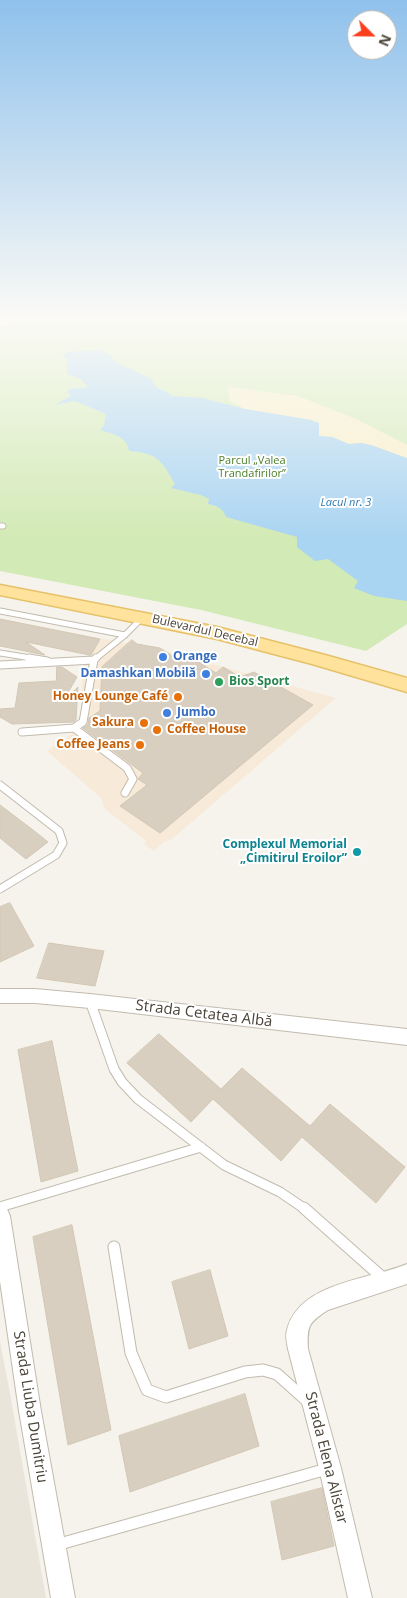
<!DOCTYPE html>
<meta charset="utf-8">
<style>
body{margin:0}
#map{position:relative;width:407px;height:1598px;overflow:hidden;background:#f6f3ec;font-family:"Open Sans",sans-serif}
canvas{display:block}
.north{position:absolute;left:347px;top:10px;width:50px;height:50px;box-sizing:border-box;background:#fff;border:1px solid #b7b4b0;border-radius:50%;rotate:113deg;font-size:14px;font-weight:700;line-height:20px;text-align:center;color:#4b4439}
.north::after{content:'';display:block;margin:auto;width:18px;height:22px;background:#fc3f1d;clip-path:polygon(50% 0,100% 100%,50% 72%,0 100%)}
</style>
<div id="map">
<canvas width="407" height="1598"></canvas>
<div class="north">N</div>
</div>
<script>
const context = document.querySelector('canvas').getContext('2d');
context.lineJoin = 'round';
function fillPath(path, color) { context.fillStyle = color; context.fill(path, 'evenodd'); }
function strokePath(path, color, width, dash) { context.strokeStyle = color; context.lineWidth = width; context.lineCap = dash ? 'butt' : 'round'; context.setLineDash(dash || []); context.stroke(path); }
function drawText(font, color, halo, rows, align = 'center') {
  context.font = font + ' "Open Sans",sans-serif'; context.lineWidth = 4; context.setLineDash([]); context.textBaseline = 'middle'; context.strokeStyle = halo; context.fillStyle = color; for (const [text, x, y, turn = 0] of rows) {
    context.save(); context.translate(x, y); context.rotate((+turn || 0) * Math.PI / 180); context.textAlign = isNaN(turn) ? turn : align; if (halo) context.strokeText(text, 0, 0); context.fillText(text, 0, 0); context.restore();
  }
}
const residential = new Path2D(`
 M0,1341l10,53 36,204h-46z`);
const commercial = new Path2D(`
 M101,638l68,14 167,46 -164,141 -8,3 -10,9 -10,-7 2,-3 -41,-32 -5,-12 -53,-46 33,-23 3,-66z`);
const green = new Path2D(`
 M0,316h407v308l-41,27 -165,-41 -201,-39z`);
const sand = new Path2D(`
 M230,387l68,9 58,23 51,26v14l-36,-14 -10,-2 -12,1 -17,-7 -13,-1v-13l-8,-3 -66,-11 -15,-8 -2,-12z`);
const water = new Path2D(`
 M97,350l12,4 8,9 33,15 7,10 10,4 5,4 31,2 42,11 66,11 8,3v13l13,1 17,7 12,-1 10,2 36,13v143l-33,-5 -20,-8 4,-7 -30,-22 -13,2 -18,-14v-10l-71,-20c-3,-9 -9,-11 -18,-13l1,-5 -8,-4 -30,-7 4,-4c-14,-24 -17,-31 -46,-33 -2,-15 -17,-17 -29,-21l4,-5 2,-11 -31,-13 -21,4 17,-9 -4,-5 3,-2 18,-2 -7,-8 -14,-5v-14l-5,-6c12,-4 23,-2 35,-4z`);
const building = new Path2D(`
 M0,619l100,20 -9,16h-2l-63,-13 19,13 -45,-9z
 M132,640l5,4 23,4 17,11 15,-1 24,15 7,-6 17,10 14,-5 59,33 -153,128 -40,-27 27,-21 -9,-6 5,-6 -60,-45 5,-3 1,-7 11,-7 2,-44z
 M57,667h5l15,10 -14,24 15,-14 -2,33 -2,2 -62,2 -12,-7v-8l15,-1 4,-25 37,-2z
 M0,805l33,25 15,12 -22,17 -26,-21z
 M10,903l24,43 -34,16v-55z
 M49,943l55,8 -9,35 -58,-8z
 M159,1034l62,55 21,-21 68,58 20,-22 75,63 -29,36 -74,-66 -21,24 -68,-62 -22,23 -64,-59z
 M52,1041l26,130 -37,11 -23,-132z
 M72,1225l39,205 -43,15 -35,-208z
 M210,1270l18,66 -39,13 -17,-67z
 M245,1394l14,52 -129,46 -11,-56z
 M322,1488l12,58 -52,14 -11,-58z`);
const laneFar3 = new Path2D(`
 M0,526h3
 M0,611l125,24
 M0,653l37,6
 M95,659l30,-24 18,-18`);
const laneFar2 = new Path2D(`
 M29,658l18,3
 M0,665l94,-5 2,-2
 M74,728l53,40 6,11 -8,14
 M22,732l52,-4 9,-6 11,-62
 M0,785l59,46 4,12 -7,12 -56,34`);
const laneFar1 = new Path2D(`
 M90,1001l24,68 8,13 16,17 86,66 56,27 25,17
 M0,1207l201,-60`);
const lane = new Path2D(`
 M304,1208l80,71
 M114,1247l17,106 16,37 19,7 79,-25 18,-2 14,4 29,26
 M56,1545l271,-76`);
const street = new Path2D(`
 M27,316h16l-43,10v-4z
 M0,989h35l55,5 317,35v16l-317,-37 -55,-5h-35z
 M0,1206l7,3 3,7 31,195 34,187h-24l-32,-187 -19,-130z
 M407,1264v20l-79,26c-20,13 -21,16 -20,39l33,119 31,130h-24l-29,-130 -31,-119c-1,-6 -3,-13 -1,-19 12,-48 82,-50 120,-66z`);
const primary = new Path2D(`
 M0,585l217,42 108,28 82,23v14l-95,-28 -95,-25 -217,-44z`);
const markers = [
 [163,657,5,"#3f7fe0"],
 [206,674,5,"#3f7fe0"],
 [219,682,5,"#2e9e5b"],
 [178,697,5,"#e8710a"],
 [167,713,5,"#3f7fe0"],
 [144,723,5,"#e8710a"],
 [157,730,5,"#e8710a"],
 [140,745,5,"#e8710a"],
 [357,852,5,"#0f9aa8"]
];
const farParknames = [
 ["Parcul „Valea",252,461],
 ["Trandafirilor”",252,474]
];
const farWaternames = [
 ["Lacul nr. 3",346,503]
];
const streetNames = [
 ["Bulevardul Decebal",205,631,13]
];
const shopNames = [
 ["Orange",173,657],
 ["Damashkan Mobilă",196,674,"right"],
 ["Jumbo",177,713]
];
const leisureNames = [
 ["Bios Sport",229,682]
];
const foodNames = [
 ["Honey Lounge Café",168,697],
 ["Sakura",134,723],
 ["Coffee House",167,730,"left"],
 ["Coffee Jeans",130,745]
];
const cultureNames = [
 ["Complexul Memorial",347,845],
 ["„Cimitirul Eroilor”",347,859]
];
const nearStreetnames = [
 ["Strada Cetatea Albă",204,1014,7],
 ["Strada Liuba Dumitriu",30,1407,81],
 ["Strada Elena Alistar",326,1458,76]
];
fillPath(residential, '#eae5da');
fillPath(commercial, '#f7ead8');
fillPath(green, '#d2eab5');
fillPath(sand, '#f9efc9');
fillPath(water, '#a9d4f2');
fillPath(building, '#d8cfc1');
strokePath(building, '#d3c7b4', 1);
strokePath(laneFar3, '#c2bbae', 7);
strokePath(laneFar2, '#c2bbae', 9);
strokePath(laneFar1, '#c2bbae', 11);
strokePath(lane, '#c2bbae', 13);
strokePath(street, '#c2bbae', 2);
strokePath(primary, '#e6c16a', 3);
strokePath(laneFar3, '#fff', 5);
strokePath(laneFar2, '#fff', 7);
strokePath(laneFar1, '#fff', 9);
strokePath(lane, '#fff', 11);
fillPath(street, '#fff');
fillPath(primary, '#ffe39c');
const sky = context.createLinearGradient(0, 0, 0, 540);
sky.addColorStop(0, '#8fc1ec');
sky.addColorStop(0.59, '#fbfaf6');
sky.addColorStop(1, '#fbfaf600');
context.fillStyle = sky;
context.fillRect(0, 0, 407, 540);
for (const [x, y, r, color] of markers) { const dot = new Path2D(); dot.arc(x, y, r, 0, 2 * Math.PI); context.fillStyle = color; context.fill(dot); strokePath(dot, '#fff', 2); }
drawText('11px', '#4a7f2a', '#fff', farParknames);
drawText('italic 11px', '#2e7ab2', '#fff', farWaternames);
drawText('12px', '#4b4439', '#fff', streetNames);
drawText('bold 12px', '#366cbe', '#fff', shopNames, 'left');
drawText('bold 12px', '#27864d', '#fff', leisureNames, 'left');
drawText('bold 12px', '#c56008', '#fff', foodNames, 'right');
drawText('bold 12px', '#0d838f', '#fff', cultureNames, 'right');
drawText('15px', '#4b4439', '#fff', nearStreetnames);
</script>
